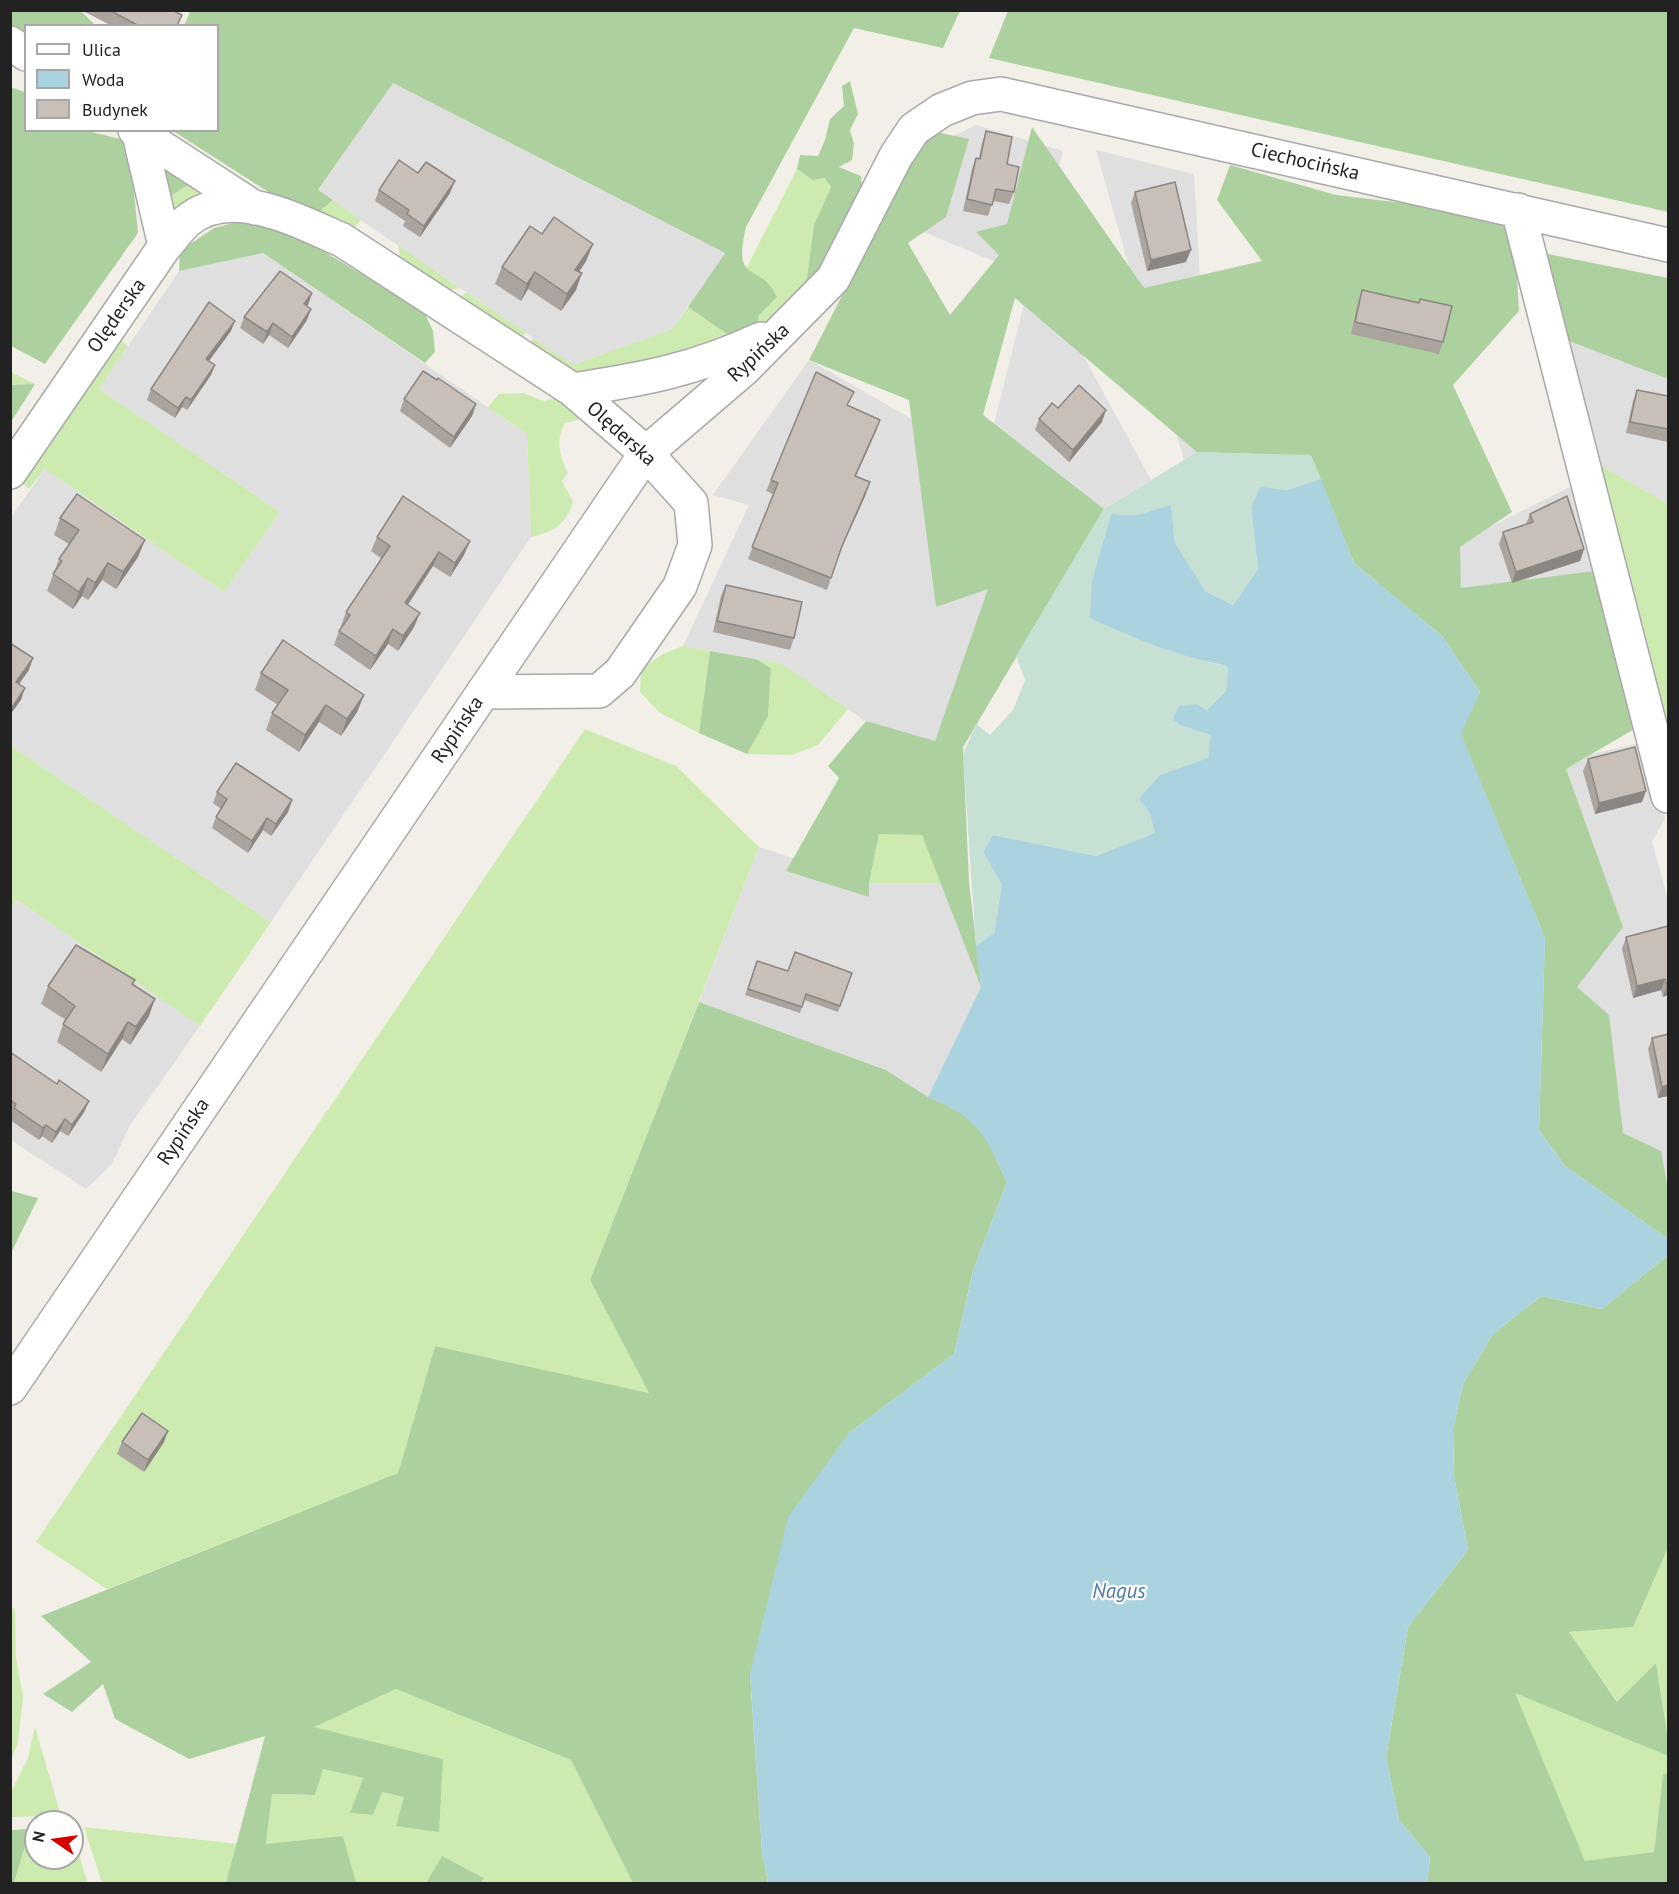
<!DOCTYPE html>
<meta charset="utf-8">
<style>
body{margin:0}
#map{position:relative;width:1679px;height:1894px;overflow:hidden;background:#f2efe9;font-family:"PT Sans",sans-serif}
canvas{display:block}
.frame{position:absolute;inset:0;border:12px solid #222;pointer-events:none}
.legend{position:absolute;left:24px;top:24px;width:195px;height:108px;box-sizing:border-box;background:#fff;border:2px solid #a7a7a7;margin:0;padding:8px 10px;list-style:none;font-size:18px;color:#222}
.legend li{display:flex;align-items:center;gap:12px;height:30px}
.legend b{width:30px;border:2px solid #a7a7a7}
.north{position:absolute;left:24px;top:1810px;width:60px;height:60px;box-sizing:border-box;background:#fff;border:2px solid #a7a7a7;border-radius:50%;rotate:283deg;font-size:16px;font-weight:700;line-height:24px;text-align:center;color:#222}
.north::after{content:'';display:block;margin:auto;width:21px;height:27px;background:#d40000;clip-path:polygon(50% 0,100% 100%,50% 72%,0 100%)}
</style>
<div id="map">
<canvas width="1679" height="1894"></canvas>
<div class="frame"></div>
<ul class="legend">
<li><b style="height:8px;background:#fff"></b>Ulica</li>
<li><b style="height:16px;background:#aad3df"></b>Woda</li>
<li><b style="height:16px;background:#c7bfb8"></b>Budynek</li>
</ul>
<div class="north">N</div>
</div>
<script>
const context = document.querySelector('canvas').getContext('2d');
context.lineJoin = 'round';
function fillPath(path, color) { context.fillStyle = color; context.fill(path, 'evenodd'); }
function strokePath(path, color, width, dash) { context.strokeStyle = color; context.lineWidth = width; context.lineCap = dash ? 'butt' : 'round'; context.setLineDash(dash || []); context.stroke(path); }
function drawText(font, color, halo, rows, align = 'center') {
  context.font = font + ' "PT Sans",sans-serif'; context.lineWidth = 4.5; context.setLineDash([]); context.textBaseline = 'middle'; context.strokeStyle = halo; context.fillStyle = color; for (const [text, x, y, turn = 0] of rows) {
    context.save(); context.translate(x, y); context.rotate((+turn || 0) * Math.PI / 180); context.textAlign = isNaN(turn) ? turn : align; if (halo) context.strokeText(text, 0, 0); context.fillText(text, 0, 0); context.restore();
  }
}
const residential = new Path2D(`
 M393,82l149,78 183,93 -53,76 -99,36 -255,-174z
 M976,125l87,26 -33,125 -143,-59 33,-65z
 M1096,150l98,24 16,279 -13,-1 -13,8z
 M263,253l264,181 4,103 -260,385 -260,-176v-229l34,-48 179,123 56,-80 -181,-123 80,-118z
 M1029,284l18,5 104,191 -47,29 -110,-85z
 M1569,341l99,38v125l-71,-41z
 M809,360l124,71 100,198 -70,118v41l-182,-125 -98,-17 66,-141 -36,-10z
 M1580,482l22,88 -199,66 -29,-51z
 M1643,742l22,76 -13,24 16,57v340l-103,-73 -35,-339 42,-68z
 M759,847l110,36 100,-1 12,105 -53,110 -42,-27 -187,-68z
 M17,900l183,126 -71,101 -17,37 -26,25 -75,-49 -1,-231z`);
const grass = new Path2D(`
 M797,169l16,11 12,-2 6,9 -17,38 -8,60 2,5 -52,40 3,-15 -13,-46z
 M198,179l23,19 -50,25 -7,-23z
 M333,200l28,20 -8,9 -33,-18z
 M398,245l56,39 6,4 -10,2 -50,-33z
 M466,292l60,41 -5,5 -60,-41z
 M688,307l46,32 -142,38 -19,-6 -44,-28 4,-5 40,27 99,-36z
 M118,338l10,8 -29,43 181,123 -56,80 -179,-123 -16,20 -10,-10z
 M11,372l24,12 -24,1z
 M523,393l21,8 13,-3 30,20 -22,5c-10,18 -5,33 3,50l-6,8 11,21c-7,23 -20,30 -42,35l-4,-103 -39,-27 11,-13z
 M1597,463l71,41v234z
 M683,646l27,5 -11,82 -39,-20 -20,-21 1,-23 22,-15z
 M756,659l25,4 67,46 -30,36 -26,10 -45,-1 21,-39 3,-47z
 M585,729l91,37 83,81 -169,433 59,113 -214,-47 -37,127 -291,116 -71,-47z
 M11,746l260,176 -71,104 -183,-126 -6,8z
 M879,834h43l19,49h-72z
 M1668,1548v191l-12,-76 -38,39 -50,-70 65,-5z
 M15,1608l1,50 7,39 -5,46 -7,17 -1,-151z
 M396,1689l175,71 62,123h-152l3,-5 -42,-22 -16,27h-70l-90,-39 6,-50 42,1 9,-26 40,9 -13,35 23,2 8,-23 23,5 39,-38 -130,-32z
 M1514,1692l154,64v17l-5,1 -9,78 -69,10z
 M35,1727l26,89 -50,1v-25l17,-34z
 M84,1827l154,17 -12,39h-124z
 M30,1829h6v29h36v-25l16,50 -74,1z`);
const forest = new Path2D(`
 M10,11h71l14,14 -69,1 -1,14 -14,-8z
 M185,11h775l-17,37 -89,-20 -108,199c-14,60 14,33 31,70l-18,18 -3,15 -22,9 -46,-32 37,-54 -332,-170 -75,107 15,10 -13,11 -25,-2 -122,-78 45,-1v-104l-34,-1 6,-12z
 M1008,11h660v201l-679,-154z
 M850,81l8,33 -8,16 4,14 -2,16 -13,7 22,9 2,19 -27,65 -30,25 8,-60 17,-38 -6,-9 -12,2 -16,-11 3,-14 18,1 7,-16 5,-21 14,-13 -2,-20z
 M10,87l15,5 1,38 61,1 42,10 9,92 -93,131 -34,-18z
 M1032,127l112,161 118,-27 -45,-61 13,-35 106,30 177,21 6,95 -66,74 59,127 -52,35 1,41 141,-18 41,154 -77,45 57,158 -46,60 32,28 14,118 38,18 7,39v49l-103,-73 -26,-36 6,-192 -85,-205 20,-41 -38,-56 -88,-73 -43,-107 -114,-4 -182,-154 -32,117 121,94 -141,238 6,135 12,105 -59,-152 -43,-1 -10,49v14l-83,-26 53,-93 -11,-12 38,-45 69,20 53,-152 -52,18 -27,-207 -100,-40 118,-230 42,9 -23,78 -38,26 42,72 49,-60 -23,-23 31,-8z
 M158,160l40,19 -34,21z
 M245,220l42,9 137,83 9,19 2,21 -10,11 -162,-110 -84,18 1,-20 34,-23z
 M1543,253l125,25v101l-99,-38z
 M35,384l-24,38v-37z
 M710,651l46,8 15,9 -3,48 -21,38 -48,-21z
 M699,1002l187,68 42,27 27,11 29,25 23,49 -34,89 -19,83 -105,79 -99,241 12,177 6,32h-135l-62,-123 -175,-71 -82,38 129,32 -4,73 -43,-6 8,-29 -22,-5 -9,23 -23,-2 13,-35 -40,-9 -8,26 -43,-1 -6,50 77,-8 13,47h-130l39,-147 -76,23 -74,-40 -12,-35 -31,28 -29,-18 48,-32 -50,-46 357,-143 37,-127 214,47 -59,-113z
 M11,1191l27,7 -27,55 -1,-62z
 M1668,1255v293l-35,79 -64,5 48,70 39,-39 12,76v17l-153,-63 70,168 69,-9 9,-78 5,-1v110h-241l3,-26 -31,-37 -13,-63 22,-130 60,-77 -14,-74 -1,-47 10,-45 30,-50 48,-38 61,13z
 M30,1829l-16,54h-3v-53z
 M442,1856l42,22 -3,5h-55z`);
const wetland = new Path2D(`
 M1197,452l114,3 10,24 -34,11 -27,-2 -9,19 7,62 -25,36 -27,-12 -31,-50 -4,-37 -34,9 -26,-1 -19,66 114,82 22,4 -2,25 -19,19 -10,-6 -17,21 32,10 -4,24 -48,16 -10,39 6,19 -60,23 -103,-21 -10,17 19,33 -8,48 -18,13 -13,-191 13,-31 14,11 23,-25 12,-30 -9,-24 88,-147z`);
const water = new Path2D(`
 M1321,479l33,84 88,73 38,56 -19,42 84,204 -6,192 26,36 103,73v16l-66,54 -61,-13 -48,38 -30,50 -10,45 1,47 14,74 -60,77 -22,130 13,63 31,37 -3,26h-659l-6,-32 -12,-177 38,-157 61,-84 105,-79 19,-83 34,-89c-21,-47 -29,-64 -79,-85l53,-110 -5,-41 18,-13 8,-48 -19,-33 10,-17 103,21 59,-23 -5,-19 -11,-15 21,-24 48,-17 3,-23 -31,-10 -7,-6 6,-13 18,-2 10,6 19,-19 2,-25c-49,-9 -94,-28 -138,-48l2,-38 19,-66 26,1 34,-10 4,38 31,49 27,13 25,-36 -7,-62 9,-20 27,3z`);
const minor = new Path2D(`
 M10,43l16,11
 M135,130l120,78
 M139,134l26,112
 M1518,210l150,586
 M573,390c71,-11 121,-20 188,-51
 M10,472l155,-226c7,-7 14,-18 22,-25 44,-37 111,0 155,19l231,150 73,63 45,50 4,42 -15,41 -60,87 -21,18 -116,1
 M10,1388l636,-935 98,-84 89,-90 63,-123 18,-27 28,-19 30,-12 29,-4 667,151`);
const wall = new Path2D(`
 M85,10h87l6,16h-66l-27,-14z
 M986,131l21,33 7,28 -5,12 -16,-3 -5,15 -25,-5 9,-42 4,-11h3l3,-15z
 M418,173l32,20 -30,44 -17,-11 2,-5 -30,-20 4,-11z
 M1135,192l51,70 -39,9 -16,-68z
 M542,234l51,10 -7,17 -7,11 -3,18 -15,21 -33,-22 -7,12 -26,-17 7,-17z
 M1362,290l81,52 -4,12 -88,-20 7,-32z
 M312,293l-5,13v14l-19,28 -19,-13 -6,9 -23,-16 4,-11z
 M231,331l-22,30 6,4 -4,10 -24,35 -5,-3 -7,11 -28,-18 4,-11z
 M437,380l39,24 -4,12 -22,32 -50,-37 4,-12z
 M1637,390l31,6v46l-42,-9 7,-32z
 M849,406l27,25 -20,45 10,18 -27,60 -12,36 -79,-31 25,-65 -7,-3 5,-11z
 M1058,408l44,14 -33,40 -34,-32 4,-11z
 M1530,514l54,35 -4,12 -68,22 -13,-39 4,-12 23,-8z
 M60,518l78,39 -22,32 -14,-9 -14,20 -6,-4 -9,13 -26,-18 12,-32 10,-15 -15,-9z
 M377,537l87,18 -14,22 -17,-11 -25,39 6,22 -16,24 -10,-7 -18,26 -36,-25 5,-14 3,-4 -1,-1 5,-14 36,-53 -11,-8z
 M726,585l68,53 -4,12 -77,-18 8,-36z
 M261,673l103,22 -7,17 -16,24 -22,-14 -20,30 -33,-22 6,-17 6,-8 -23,-15z
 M1588,759l54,43 -47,12 -12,-43z
 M217,792l75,8 -4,12 -17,24 -8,-6 -15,23 -36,-25 4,-11 5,-8 -8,-6z
 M1668,926v69l-5,2 -2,-7 -28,8 -11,-49 4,-12z
 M757,961l31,10 64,2 -14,39 -34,-12 -4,13 -55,-18z
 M135,980l-2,5 16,31 -19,29 -8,-6 -21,33 -44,-30 6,-18 3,-4 -25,-16 7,-18z
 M1652,1038l16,58 -10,2 -10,-49z
 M10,1052l47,32 32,17 -5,11 -16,24 -8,-5 -8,12 -10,-7 -3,4 -29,-20z
 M122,1442h42l-20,30 -27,-18z`);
const shadedWall = new Path2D(`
 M455,181l-5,12 -30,44 4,-11z
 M593,244l-7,17 -17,26 6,-17z
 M1191,250l-5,12 -39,9 4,-11z
 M535,272l-7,17 -7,12 6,-17z
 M582,273l-6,17 -15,21 6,-17z
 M312,293l-4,12 -8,11 4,-12z
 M311,309l-4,11 -19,28 4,-11z
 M235,321l-4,10 -29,39 4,-11z
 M273,323l-4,12 -6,9 4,-12z
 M215,365l-4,10 -24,35 4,-10z
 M186,397l-4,10 -7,11 3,-10z
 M476,404l-4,12 -22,32 4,-11z
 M1106,410l-4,12 -33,40 4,-12z
 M880,420l-4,11 -25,56 4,-11z
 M870,482l-4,12 -29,64 5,-12z
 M145,540l-7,17 -22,32 7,-17z
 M470,541l-6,14 -14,22 5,-14z
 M1584,549l-4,12 -68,22 4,-11z
 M439,552l-6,14 -34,51 6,-14z
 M108,563l-6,17 -14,20 7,-17z
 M88,578l-6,18 -9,13 6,-17z
 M420,613l-6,14 -16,24 5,-15z
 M393,629l-5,15 -18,26 6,-14z
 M33,658l-4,12 -17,24 4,-12z
 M25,688l-4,12 -11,15 1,-6z
 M364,695l-7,17 -16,24 6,-17z
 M326,705l-7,17 -20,30 6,-17z
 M1646,791l-4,11 -47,12 4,-11z
 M292,800l-4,12 -17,24 5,-12z
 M267,818l-4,12 -15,23 4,-12z
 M1665,979l-4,11 -28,8 4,-12z
 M1667,985h1v10l-5,2z
 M155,999l-6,17 -19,29 6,-18z
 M128,1022l-6,17 -21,33 7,-18z
 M1668,1085v11l-10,2 4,-11z
 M89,1101l-5,11 -16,24 4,-11z
 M65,1119l-5,12 -8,12 4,-11z
 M46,1125l-4,11 -3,4 4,-12z
 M168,1431l-4,11 -20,30 4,-12z`);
const building = new Path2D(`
 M109,10h63l10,5 -5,11h-38z
 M986,131l26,6 -5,27 12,3 -5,25 -18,-3 -4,16 -25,-6 9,-41 4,1z
 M399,160l19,13 8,-11 29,19 -31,45 -17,-12 2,-4 -30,-20z
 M1175,182l16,68 -40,10 -16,-68z
 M554,217l39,27 -18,26 7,3 -15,21 -32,-22 -8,12 -25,-17 28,-41 12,8z
 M280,271l32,22 -8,11 7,5 -19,28 -19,-14 -6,9 -23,-15z
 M1362,290l57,13 1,-4 32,7 -9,36 -88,-20z
 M209,302l26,19 -29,38 9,6 -24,35 -5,-3 -8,11 -27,-19z
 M423,371l14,9 1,-2 38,26 -22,33 -50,-38z
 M816,372l38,20 -7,13 33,15 -25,56 15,6 -28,64 -11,32 -79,-31 26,-64 -7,-3z
 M1079,385l27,25 -33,40 -34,-31 13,-16 6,5z
 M1637,390l31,6v33l-38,-7z
 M77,494l68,46 -22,32 -15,-9 -13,20 -7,-5 -9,14 -26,-18 9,-13 -3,-2 20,-29 -19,-12z
 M403,496l67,45 -15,22 -16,-11 -34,51 15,10 -17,23 -10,-7 -17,27 -37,-25 11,-16 -4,-3 44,-66 -13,-9z
 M1567,496l17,53 -68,23 -13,-40 30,-10 -3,-8z
 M726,585l76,17 -8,36 -77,-17z
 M283,640l81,55 -17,24 -21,-14 -21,30 -33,-22 16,-23 -27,-17z
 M10,643l23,15 -17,24 9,6 -14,21 -1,-1z
 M1635,747l11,44 -47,12 -11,-44z
 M236,763l56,37 -16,24 -9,-6 -15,23 -36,-24 11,-18 -10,-7z
 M1668,926v59h-1l-2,-6 -28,7 -11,-49z
 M76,945l59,35 -3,4 23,15 -19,28 -8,-5 -20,32 -45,-30 12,-18 -27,-20z
 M795,952l57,21 -12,33 -34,-12 -4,13 -54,-18 9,-28 31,10z
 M1668,1034v51l-6,2 -10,-49z
 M10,1052l47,32 2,-4 30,21 -17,24 -7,-6 -9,13 -10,-7 -3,3 -29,-20 2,-4 -6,-4z
 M142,1413l26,18 -20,29 -26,-18z`);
const streetNames = [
 ["Ciechocińska",1305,162,13],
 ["Olęderska",117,316,-55],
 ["Rypińska",759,353,-43],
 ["Olęderska",621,434,42],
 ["Rypińska",458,730,-56],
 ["Rypińska",184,1132,-56]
];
const waterNames = [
 ["Nagus",1119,1592]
];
fillPath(residential, '#e0dfdf');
fillPath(grass, '#cdebb0');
fillPath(forest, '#add19e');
fillPath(wetland, '#c6e0d4');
fillPath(water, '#aad3df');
strokePath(minor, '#a9a9a9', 36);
strokePath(minor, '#fff', 33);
fillPath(wall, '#aba49e');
fillPath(shadedWall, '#8b8681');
fillPath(building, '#c7bfb8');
strokePath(building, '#8b8681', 1.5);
drawText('20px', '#222', '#fff', streetNames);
drawText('italic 21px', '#4a7aab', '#fff', waterNames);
</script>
